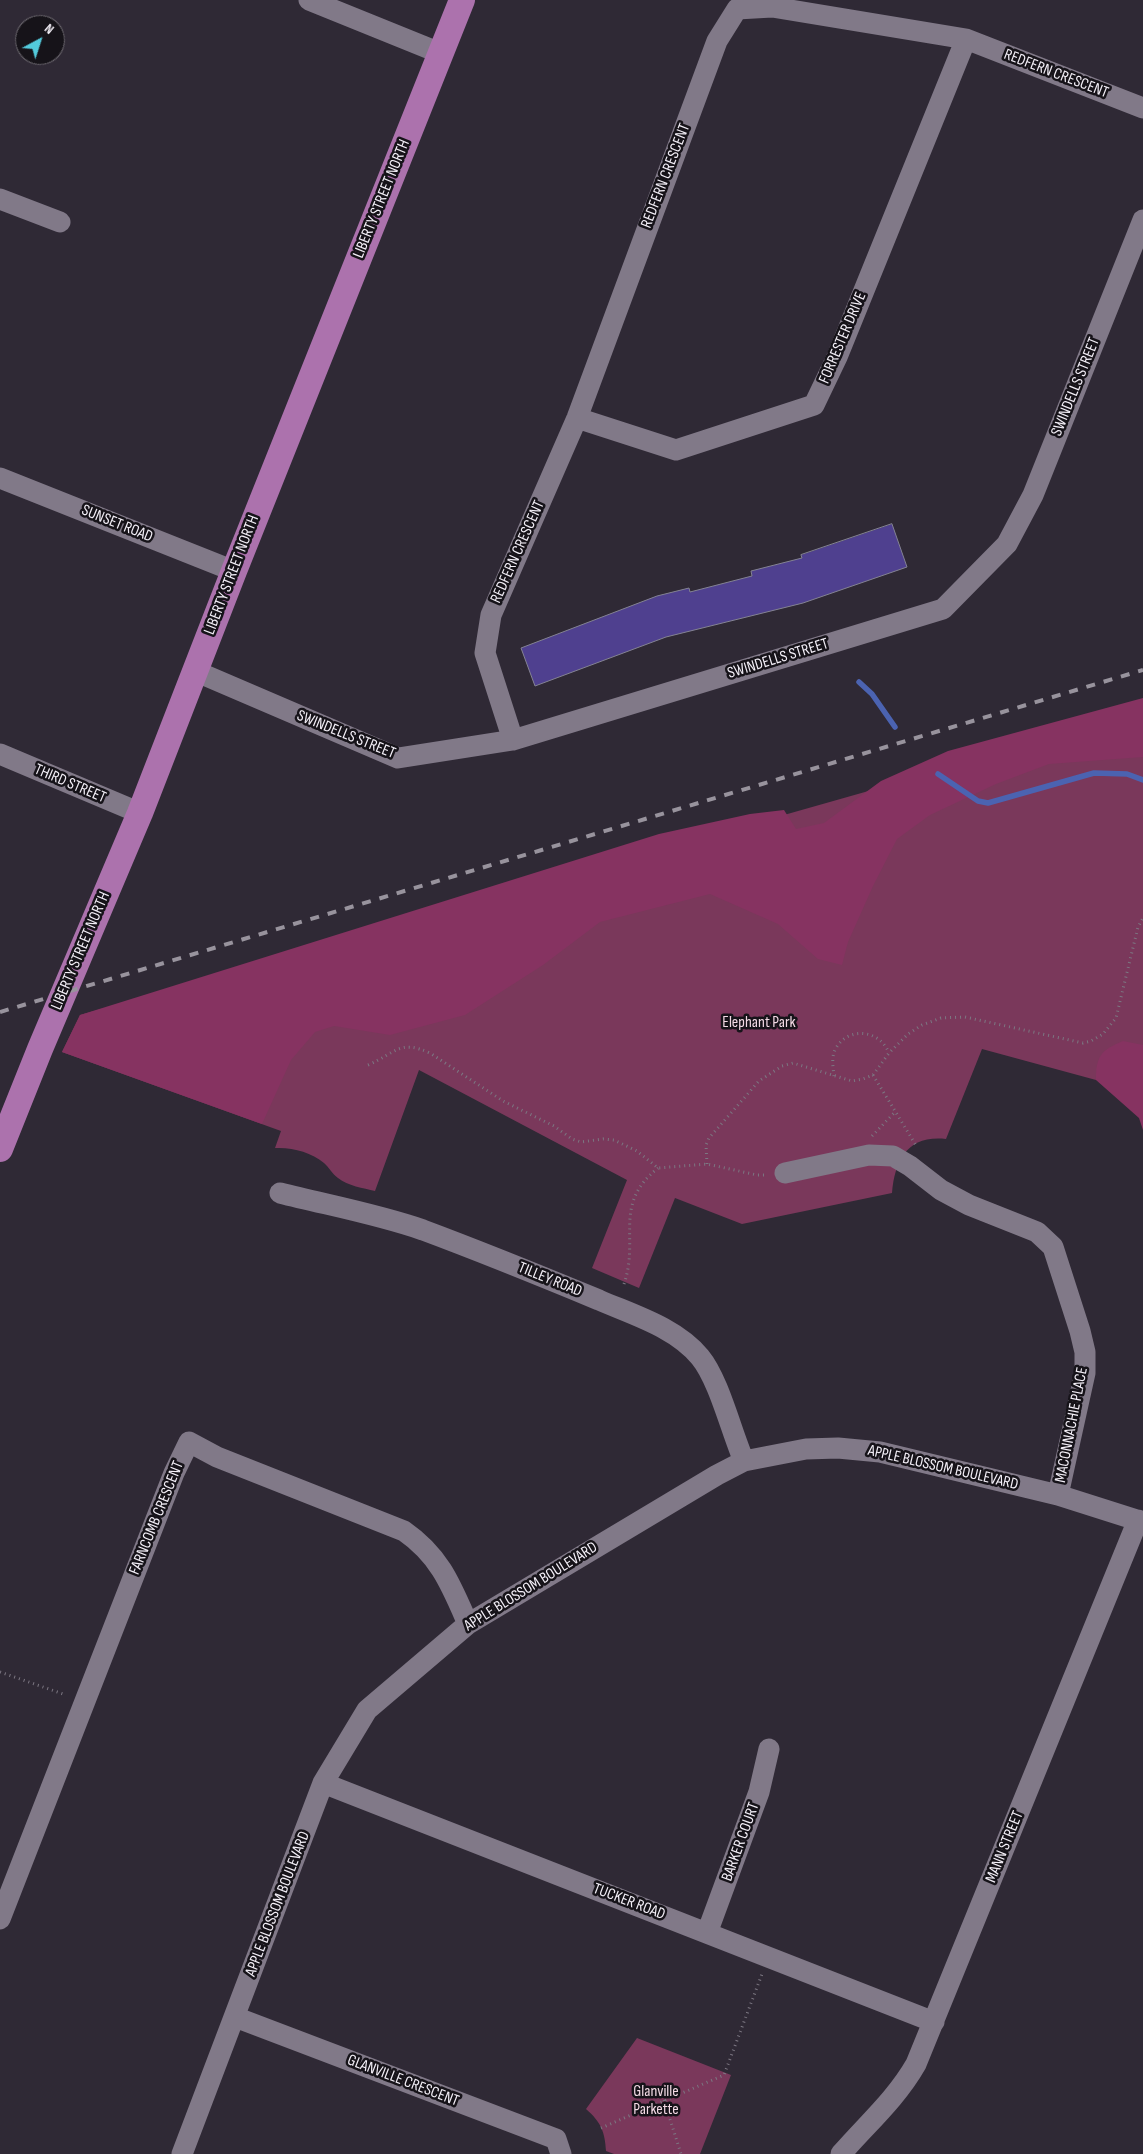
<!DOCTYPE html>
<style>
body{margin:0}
#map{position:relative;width:1143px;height:2154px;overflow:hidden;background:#2f2935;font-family:"Sofia Sans Condensed",sans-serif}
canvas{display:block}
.north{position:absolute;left:15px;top:15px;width:50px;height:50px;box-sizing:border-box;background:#161319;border:1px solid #6f6b72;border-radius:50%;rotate:40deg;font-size:14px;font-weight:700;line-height:20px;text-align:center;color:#f4f0f8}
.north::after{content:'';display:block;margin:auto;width:18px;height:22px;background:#53cadc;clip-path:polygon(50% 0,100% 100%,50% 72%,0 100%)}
</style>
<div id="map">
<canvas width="1143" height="2154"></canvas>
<div class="north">N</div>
</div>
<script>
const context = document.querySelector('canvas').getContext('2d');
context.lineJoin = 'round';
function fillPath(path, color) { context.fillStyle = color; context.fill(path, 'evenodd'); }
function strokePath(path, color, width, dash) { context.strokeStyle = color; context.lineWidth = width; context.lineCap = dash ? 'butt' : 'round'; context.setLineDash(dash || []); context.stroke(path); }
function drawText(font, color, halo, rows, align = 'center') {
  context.font = font + ' "Sofia Sans Condensed",sans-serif'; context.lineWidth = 5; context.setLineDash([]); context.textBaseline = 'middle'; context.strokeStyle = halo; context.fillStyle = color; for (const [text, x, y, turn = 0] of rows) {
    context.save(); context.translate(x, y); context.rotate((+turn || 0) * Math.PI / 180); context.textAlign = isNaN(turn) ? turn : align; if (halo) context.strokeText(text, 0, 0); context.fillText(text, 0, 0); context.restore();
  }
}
const green = new Path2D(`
 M1143,713v351l-47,16 -114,-31 -36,90c-38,-4 -51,20 -54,54l-150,31 -67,-26 -36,90 -47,-20 35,-88 -208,-110 -44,121c-12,-3 -27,-5 -37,-13 -6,-4 -9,-11 -14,-15 -13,-11 -32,-16 -49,-15l6,-17 -219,-79 18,-37z
 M637,2038l94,37 -31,79h-86l-8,-3c-1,-19 -5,-29 -20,-42z`);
const forest = new Path2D(`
 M1143,698v59l-94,7 -53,20 -66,31 -33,24 -24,47 -25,56 -6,23 -24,-6 -40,-35 -68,-30 -110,28 -57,43 -78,50 -75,20 -56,-9 -19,6 -24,28 -29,64 -200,-72 18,-37 579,-181 91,-20 34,-4 12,19 28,-6 57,-42 67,-30z
 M1123,1041l20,4v85l-4,-12 -43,-38c0,-24 5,-30 27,-39z`);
const stream = new Path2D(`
 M859,682l13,12 23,33
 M938,774l40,27 10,2 106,-30 33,1 16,6`);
const building = new Path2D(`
 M892,524l15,43 -104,36 -137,34 -131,49 -14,-38 136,-52 32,-8 1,4 62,-16 -1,-5 51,-13 -1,-3z`);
const path = new Path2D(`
 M368,1065c28,-12 31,-26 62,-12l73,48 51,25 18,13 9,3 22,-3 11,1 23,11 21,17 49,-4 50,11h10
 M873,1075l44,72
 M834,1076c-1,-9 -3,-20 2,-28 13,-22 44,-18 53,5
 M872,1136l24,-25
 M707,1164l-1,-19 3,-7 50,-57 23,-15 11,-3 59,18 11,-2 10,-4 16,-22 19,-19 14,-9 19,-7 24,-1 118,26 8,-2 12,-7 13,-16 22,-91 5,-9
 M624,1284c16,-46 -12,-79 34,-116
 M0,1672l66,23
 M664,2100l17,54
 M601,2128l123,-53 38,-101`);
const minor = new Path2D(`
 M309,0l131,53
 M0,199l60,23
 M577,418l99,32 138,-45 23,-48 129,-318
 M0,478l234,93
 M195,671l203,87 115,-18 430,-131 64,-65 26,-49 110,-275
 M513,740l-28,-87 6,-38 86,-197 140,-377 20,-32 35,-2 194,32 177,69
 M0,754l140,59
 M785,1173l84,-18 24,1 17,10 31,24 28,15 68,27 16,15 27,84 5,21v21l-27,122
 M280,1193c47,12 97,21 143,37 59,22 118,46 176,70 34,15 76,27 101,57 19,23 31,74 44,104
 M323,1783l611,239
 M0,1919l174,-446 15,-31 28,15 187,74c36,25 47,54 64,93
 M707,1933l52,-141 10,-43
 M235,2017l321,122 5,15
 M182,2154l141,-371 44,-73 101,-86 249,-149 27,-14 62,-12 32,-1 42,4 178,43 85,27
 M841,2154c26,-30 55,-55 75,-90l222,-544`);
const major = new Path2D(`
 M0,1149l40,-100 100,-236 94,-242 228,-571`);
const rail = new Path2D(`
 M0,1012l1143,-342`);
const streetNames = [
 ["REDFERN CRESCENT",1056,74,21],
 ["REDFERN CRESCENT",666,176,-69],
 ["LIBERTY STREET NORTH",382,199,-68],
 ["FORRESTER DRIVE",843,338,-67],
 ["SWINDELLS STREET",1076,387,-68],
 ["SUNSET ROAD",117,524,22],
 ["REDFERN CRESCENT",518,552,-66],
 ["LIBERTY STREET NORTH",232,575,-69],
 ["SWINDELLS STREET",778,659,-17],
 ["SWINDELLS STREET",346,735,22],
 ["THIRD STREET",70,784,23],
 ["LIBERTY STREET NORTH",81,951,-67],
 ["TILLEY ROAD",550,1280,22],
 ["MACONNACHIE PLACE",1072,1425,-79],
 ["APPLE BLOSSOM BOULEVARD",943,1468,13],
 ["FARNCOMB CRESCENT",157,1518,-68],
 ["APPLE BLOSSOM BOULEVARD",531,1587,-32],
 ["BARKER COURT",741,1842,-70],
 ["MANN STREET",1005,1847,-68],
 ["TUCKER ROAD",629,1902,21],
 ["APPLE BLOSSOM BOULEVARD",278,1904,-69],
 ["GLANVILLE CRESCENT",403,2081,21]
];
const parkNames = [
 ["Elephant Park",759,1023],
 ["Glanville",656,2092],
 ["Parkette",656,2110]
];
fillPath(green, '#7a385b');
fillPath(forest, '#863361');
strokePath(stream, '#4b63b1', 5.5);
fillPath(building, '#4f408f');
strokePath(building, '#848393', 1);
strokePath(path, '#7c7782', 3, [1, 4]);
strokePath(minor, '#817988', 21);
strokePath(major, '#ac72ad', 26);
strokePath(rail, '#98939d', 4, [9, 9]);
drawText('16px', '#f4f0f8', '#161319', streetNames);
drawText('16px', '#f3dae5', '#161319', parkNames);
</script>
